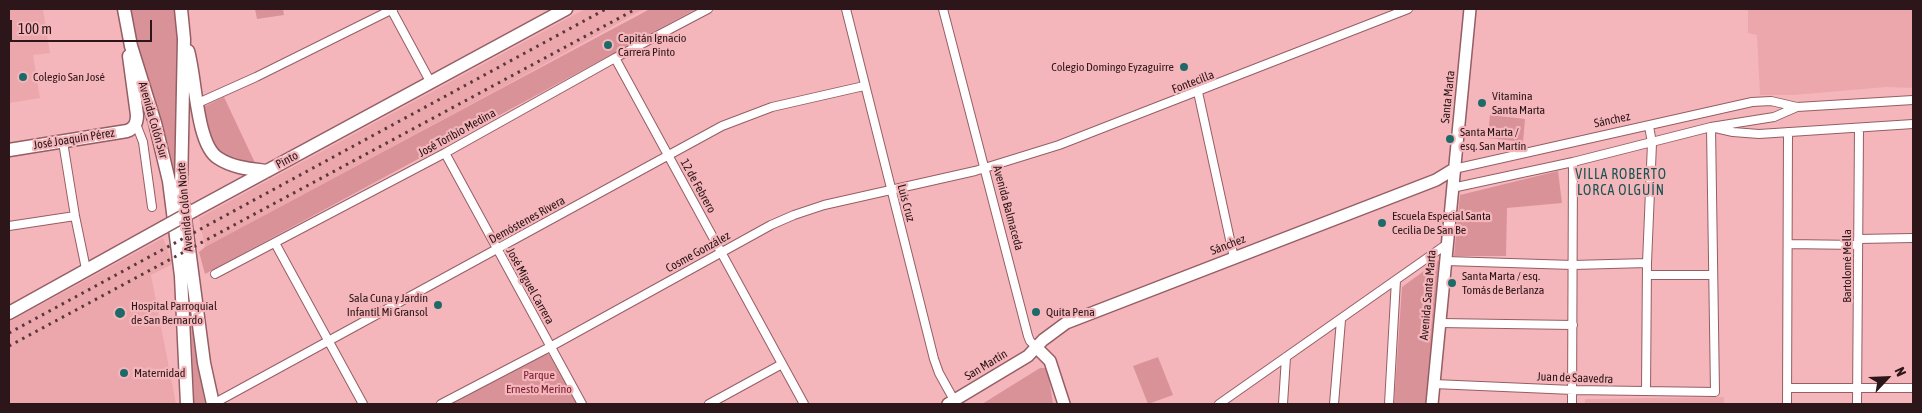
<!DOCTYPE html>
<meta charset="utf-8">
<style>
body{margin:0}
#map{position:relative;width:1922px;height:413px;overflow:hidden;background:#f4b6bb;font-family:"Asap Condensed",sans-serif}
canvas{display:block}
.frame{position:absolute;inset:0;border:10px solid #2c1619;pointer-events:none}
.north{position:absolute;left:1862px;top:353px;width:50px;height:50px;-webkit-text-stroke:4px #f4b6bb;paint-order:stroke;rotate:65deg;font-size:14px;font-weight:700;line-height:20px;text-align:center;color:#2c1619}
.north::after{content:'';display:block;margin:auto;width:18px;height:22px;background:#2c1619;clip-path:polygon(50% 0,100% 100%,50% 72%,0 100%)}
.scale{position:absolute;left:10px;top:20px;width:142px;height:22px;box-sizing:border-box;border:2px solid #2c1619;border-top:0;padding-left:6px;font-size:15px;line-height:18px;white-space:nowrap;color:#2c1619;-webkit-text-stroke:4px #f4b6bb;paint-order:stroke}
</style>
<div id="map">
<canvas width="1922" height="413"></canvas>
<div class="frame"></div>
<div class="north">N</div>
<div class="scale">100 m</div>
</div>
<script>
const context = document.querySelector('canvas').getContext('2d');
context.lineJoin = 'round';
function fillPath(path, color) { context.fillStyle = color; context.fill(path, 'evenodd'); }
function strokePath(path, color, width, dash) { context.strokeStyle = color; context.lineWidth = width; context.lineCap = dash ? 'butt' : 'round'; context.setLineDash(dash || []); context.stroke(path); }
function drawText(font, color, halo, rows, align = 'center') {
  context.font = font + ' "Asap Condensed",sans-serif'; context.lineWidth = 4.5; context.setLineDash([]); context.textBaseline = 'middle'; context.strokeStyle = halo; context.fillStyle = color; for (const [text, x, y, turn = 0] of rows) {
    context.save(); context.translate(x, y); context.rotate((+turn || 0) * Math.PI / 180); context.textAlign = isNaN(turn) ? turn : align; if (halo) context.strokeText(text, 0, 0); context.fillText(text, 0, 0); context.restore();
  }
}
const built = new Path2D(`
 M9,9h34l7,44 -17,2 7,43 -31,5z
 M585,9h59l-143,79 -296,159 -6,-29z
 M1748,9h165v79l-27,-1 -92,8h-34l-3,-60 -9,-2z
 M163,238l10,26 -22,11 25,129h-167v-82z
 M1724,397v7h-139v-5z`);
const green = new Path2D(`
 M129,9h47l3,25 -4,125 -2,14 -35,-121z
 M255,9h28l1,6 -27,4z
 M650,9h46l-491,265 -6,-22 6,-5z
 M224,97l32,68c-45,-10 -47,-13 -53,-58z
 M1490,115l35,4 -2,23 -35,-4z
 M1558,171l4,32 -55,5 -1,48h-52l6,-61z
 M1439,260l3,2 -13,142h-35l8,-117z
 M191,318l14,85v1h-11z
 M547,353l5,4 26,47h-127z
 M1158,357l15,38 -25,9 -15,-38z
 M1040,368h5l3,4 5,32h-71z`);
const street = new Path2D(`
 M391,9l40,74
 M846,9l88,350 5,14 15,27
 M943,9l85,327 2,5 7,7
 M615,58l189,346
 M1198,92l36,166
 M198,103l58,-26 137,-68
 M136,124l7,18 9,65
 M63,142l12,74 11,53
 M445,153l137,251
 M1454,169l298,-67 19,-1 26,6 116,-7
 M1452,188l121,-26 138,-35 63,-10 23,-10
 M9,226l66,-10
 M1858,239l55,-1
 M275,243l88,161
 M1788,244l70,1
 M1446,261l127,4 74,-2
 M215,274l230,-121 170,-95 93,-49
 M1647,275h66
 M1440,323l133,2
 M1434,384l139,6 142,2 -4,-265 22,5 26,2 154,-10
 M1788,388h125
 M1646,391l1,-128 5,-120 -3,-17
 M213,404l509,-278 50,-19 92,-21
 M441,404l109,-57 221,-122 23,-10 30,-10 151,-34 84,-26 349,-136
 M709,404l73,-40
 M1219,404l228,-160
 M1283,404l3,-47
 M1334,404l7,-84
 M1389,404l7,-124
 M1572,404l1,-242
 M1787,404l1,-272
 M1857,404l2,-276`);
const secondary = new Path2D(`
 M1037,348l13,13 14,43
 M948,404l80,-48 15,-16 23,-17 370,-143 18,-11
 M1432,404l38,-395`);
const primary = new Path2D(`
 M124,9l7,37 24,77 14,58 12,95 6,128
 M181,9l3,30 -3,149 23,175 9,41
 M188,51c8,27 8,93 30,107 15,10 33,11 49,13
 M9,150l118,-19c8,-3 10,-8 10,-16l-8,-59
 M193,211l373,-202
 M9,313l155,-86`);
const rail = new Path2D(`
 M9,333l597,-324
 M9,346l627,-337`);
const primaryBridge = new Path2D(`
 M164,227l29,-16`);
const markers = [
 [608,45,5,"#1e6a69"],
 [1184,67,5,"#1e6a69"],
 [23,77,5,"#1e6a69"],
 [1482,103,5,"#1e6a69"],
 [1450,139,5,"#1e6a69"],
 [1382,223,5,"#1e6a69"],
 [1452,283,5,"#1e6a69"],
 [438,305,5,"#1e6a69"],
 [1036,312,5,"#1e6a69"],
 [120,313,6,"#1e6a69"],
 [124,373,5,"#1e6a69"]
];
const poiNames = [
 ["Capitán Ignacio",618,38],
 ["Carrera Pinto",618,52],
 ["Colegio Domingo Eyzaguirre",1174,67,"right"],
 ["Colegio San José",33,77],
 ["Vitamina",1492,96],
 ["Santa Marta",1492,110],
 ["Santa Marta /",1460,132],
 ["esq. San Martín",1460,146],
 ["Escuela Especial Santa",1392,216],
 ["Cecilia De San Be",1392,230],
 ["Santa Marta / esq.",1462,276],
 ["Tomás de Berlanza",1462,290],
 ["Sala Cuna y Jardín",428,298,"right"],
 ["Infantil Mi Gransol",428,312,"right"],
 ["Hospital Parroquial",131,306],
 ["de San Bernardo",131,320],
 ["Quita Pena",1046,312],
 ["Maternidad",134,373]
];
const streetNames = [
 ["Fontecilla",1193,82,-21],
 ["Santa Marta",1448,97,-84],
 ["Avenida Colón Sur",153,120,74],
 ["Sánchez",1612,120,-12],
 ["José Toribio Medina",457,133,-29],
 ["José Joaquín Pérez",74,139,-9],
 ["Pinto",287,160,-28],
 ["12 de Febrero",698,186,61],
 ["Luis Cruz",906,203,75],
 ["Avenida Colón Norte",185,207,-95],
 ["Avenida Balmaceda",1008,208,75],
 ["Demóstenes Rivera",527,220,-29],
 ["Sánchez",1228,245,-21],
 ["Cosme González",698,252,-29],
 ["Bartolomé Mella",1847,266,-90],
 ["José Miguel Carrera",530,286,61],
 ["Avenida Santa Marta",1428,295,-85],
 ["San Martín",986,365,-31],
 ["Juan de Saavedra",1575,378,2]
];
const parkNames = [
 ["Parque",539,375],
 ["Ernesto Merino",539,389]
];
const neighbourhoodNames = [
 ["VILLA ROBERTO",1621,175],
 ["LORCA OLGUÍN",1621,191]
];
fillPath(built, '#eca7ad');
fillPath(green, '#da9299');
strokePath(street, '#955e64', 10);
strokePath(secondary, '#955e64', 14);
strokePath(primary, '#955e64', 15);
strokePath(street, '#fff', 8);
strokePath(secondary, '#fff', 11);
strokePath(primary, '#fff', 12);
strokePath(rail, '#57393c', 3, [2.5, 5]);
strokePath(primaryBridge, '#955e64', 15, []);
strokePath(primaryBridge, '#fff', 12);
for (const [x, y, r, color] of markers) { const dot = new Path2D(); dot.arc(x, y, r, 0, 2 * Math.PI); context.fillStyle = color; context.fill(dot); strokePath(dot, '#f4b6bb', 2); }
drawText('12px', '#2c1619', '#f4b6bb', poiNames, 'left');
drawText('12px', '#2c1619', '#f4b6bb', streetNames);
drawText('12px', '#771c2f', '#f4b6bb', parkNames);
context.letterSpacing = '1px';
drawText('14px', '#185453', '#f4b6bb', neighbourhoodNames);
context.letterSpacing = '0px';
</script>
